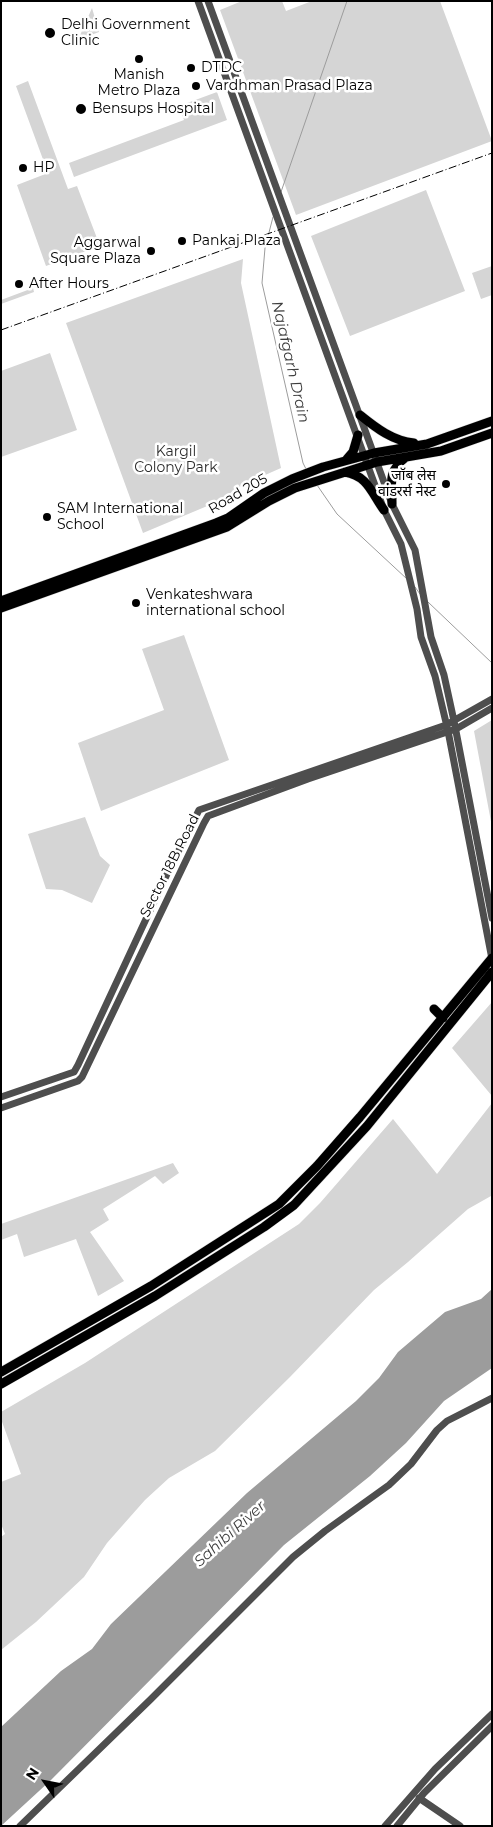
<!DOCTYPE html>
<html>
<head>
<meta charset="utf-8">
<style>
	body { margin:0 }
	#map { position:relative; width:493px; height:1827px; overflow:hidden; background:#fff; font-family:Montserrat,sans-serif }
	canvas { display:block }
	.frame { position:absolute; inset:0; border:2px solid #000; pointer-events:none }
	.north { position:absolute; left:20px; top:1757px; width:50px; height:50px; -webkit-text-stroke:4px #fff; paint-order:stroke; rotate:303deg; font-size:14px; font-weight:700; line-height:20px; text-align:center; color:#000 }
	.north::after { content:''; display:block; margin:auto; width:18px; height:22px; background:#000; clip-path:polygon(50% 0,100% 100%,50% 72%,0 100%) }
</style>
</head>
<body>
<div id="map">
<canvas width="493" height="1827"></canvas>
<div class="frame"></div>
<div class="north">N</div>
</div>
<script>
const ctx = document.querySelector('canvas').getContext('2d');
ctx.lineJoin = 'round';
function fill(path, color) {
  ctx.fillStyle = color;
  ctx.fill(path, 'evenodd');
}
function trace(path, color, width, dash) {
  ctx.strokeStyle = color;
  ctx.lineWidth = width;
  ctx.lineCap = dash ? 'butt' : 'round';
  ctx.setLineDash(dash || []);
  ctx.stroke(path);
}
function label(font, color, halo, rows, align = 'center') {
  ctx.font = font + ' Montserrat,"Noto Sans Devanagari",sans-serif';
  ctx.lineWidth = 5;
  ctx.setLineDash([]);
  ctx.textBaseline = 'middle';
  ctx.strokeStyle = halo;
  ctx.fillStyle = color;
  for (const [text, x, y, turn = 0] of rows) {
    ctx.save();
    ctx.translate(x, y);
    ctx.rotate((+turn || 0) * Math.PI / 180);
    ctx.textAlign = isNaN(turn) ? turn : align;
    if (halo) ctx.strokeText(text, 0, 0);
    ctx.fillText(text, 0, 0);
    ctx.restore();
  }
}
const green = new Path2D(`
	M242,1H282L286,11L312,1H440L492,141L296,215L220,10Z
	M92,8L99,32L78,40Z
	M28,81L68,189L77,186L100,246L46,266L17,185L48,173L16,86Z
	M217,92L227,120L74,177L69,163L184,120L179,106Z
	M426,190L465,291L350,336L311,236Z
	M243,259L241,283L281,468L247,483L212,504L143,533L66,323Z
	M492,266V295L481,299L472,273Z
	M33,288L34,292L1,304V300Z
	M50,353L77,430L1,457V371Z
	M184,635L229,760L101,811L78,743L164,710L142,649Z
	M492,720V827L474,731Z
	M85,817L100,856L110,865L92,903L62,890L46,889L28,834Z
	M492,1002V1096L452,1048Z
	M492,1103L491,1196L468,1209L408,1262L374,1290L290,1377L215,1451L169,1478L145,1500L107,1543L84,1577L36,1622L1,1650V1537L5,1534L1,1524V1482L21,1474L1,1419V1412L85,1363L299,1224L320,1203L393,1119L437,1174Z
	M173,1163L179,1173L163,1184L155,1176L103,1209L109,1220L90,1232L124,1281L98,1296L76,1239L24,1257L17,1234L1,1240V1224Z`);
const water = new Path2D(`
	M492,1289V1368L444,1401L406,1443L370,1476L284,1545L51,1780L1,1826V1727L61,1671L92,1649L111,1624L247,1493L356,1401L379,1378L398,1352L445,1312L481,1299Z`);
const stream = new Path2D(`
	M281,192L347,1
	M273,217L265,248L262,283L303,463L306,469
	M317,485L337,514L407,579
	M415,587L420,594
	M428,602L492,663`);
const minor = new Path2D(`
	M198,1L384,510L401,544L417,609L421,637L435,676L448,731L492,959
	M208,1L392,504L415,550L431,637L444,675L454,721L492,918
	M1,1097L74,1072L78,1065L167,874L199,810L446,725L492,699
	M1,1108L78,1081L82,1077L204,823L208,816L308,779L456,729L492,708
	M419,1798L460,1826
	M20,1826L151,1699L293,1557L325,1531L389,1485L411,1464L437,1430L447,1421L492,1398
	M385,1826L435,1769L492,1714
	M397,1826L424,1793L492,1726`);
const major = new Path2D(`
	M360,415C376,428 393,441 414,443
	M347,459L353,452L358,435
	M345,472C368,476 371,492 384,510
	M392,504C392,482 387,472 406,457
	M1,601L216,523L228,518L264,493L292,479L323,467L374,453L427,444L492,421
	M1,608L227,527L269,501L295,488L377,462L441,451L492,433
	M434,1009L443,1018
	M1,1372L151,1286L279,1204L317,1166L360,1117L492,958
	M1,1384L155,1296L264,1227L294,1205L367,1126L492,972`);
const rail = new Path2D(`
	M1,330L492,153`);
const markers = [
	[50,33,6,"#000"],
	[139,59,5,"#000"],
	[191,68,5,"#000"],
	[196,86,5,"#000"],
	[81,109,6,"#000"],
	[23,168,5,"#000"],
	[182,241,5,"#000"],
	[151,251,5,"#000"],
	[19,284,5,"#000"],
	[446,484,5,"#000"],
	[47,517,5,"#000"],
	[136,603,5,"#000"]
];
const poiNames = [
	["Delhi Government",61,25],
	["Clinic",61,41],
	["DTDC",201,68],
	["Manish",139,75,"center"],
	["Metro Plaza",139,91,"center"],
	["Vardhman Prasad Plaza",206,86],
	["Bensups Hospital",92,109],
	["HP",33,168],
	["Pankaj Plaza",192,241],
	["Aggarwal",141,243,"right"],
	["Square Plaza",141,259,"right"],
	["After Hours",29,284],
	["जॉब लेस",436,476,"right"],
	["वांडरर्स नेस्ट",436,492,"right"],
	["SAM International",57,509],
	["School",57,525],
	["Venkateshwara",146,595],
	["international school",146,611]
];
const parkNames = [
	["Kargil",176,452],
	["Colony Park",176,468]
];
const streetNames = [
	["Road 205",238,494,-30],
	["Sector 18B Road",170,866,-63]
];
const waterNames = [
	["Najafgarh Drain",290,362,77],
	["Sahibi River",230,1534,-42]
];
fill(green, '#d5d5d5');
fill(water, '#9c9c9c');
trace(stream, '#9c9c9c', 1);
trace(major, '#dbdbdb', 10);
trace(minor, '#4e4e4e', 7);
trace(major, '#000', 9);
trace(rail, '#000', 1, [8, 2.5, 1, 2.5]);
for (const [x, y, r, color] of markers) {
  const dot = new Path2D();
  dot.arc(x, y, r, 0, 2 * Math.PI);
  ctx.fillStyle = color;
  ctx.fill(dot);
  trace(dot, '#fff', 2);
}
label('14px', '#000', '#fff', poiNames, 'left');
label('14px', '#2c2c2c', '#fff', parkNames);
label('14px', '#000', '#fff', streetNames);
label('italic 15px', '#3d3d3d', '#fff', waterNames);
</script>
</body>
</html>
